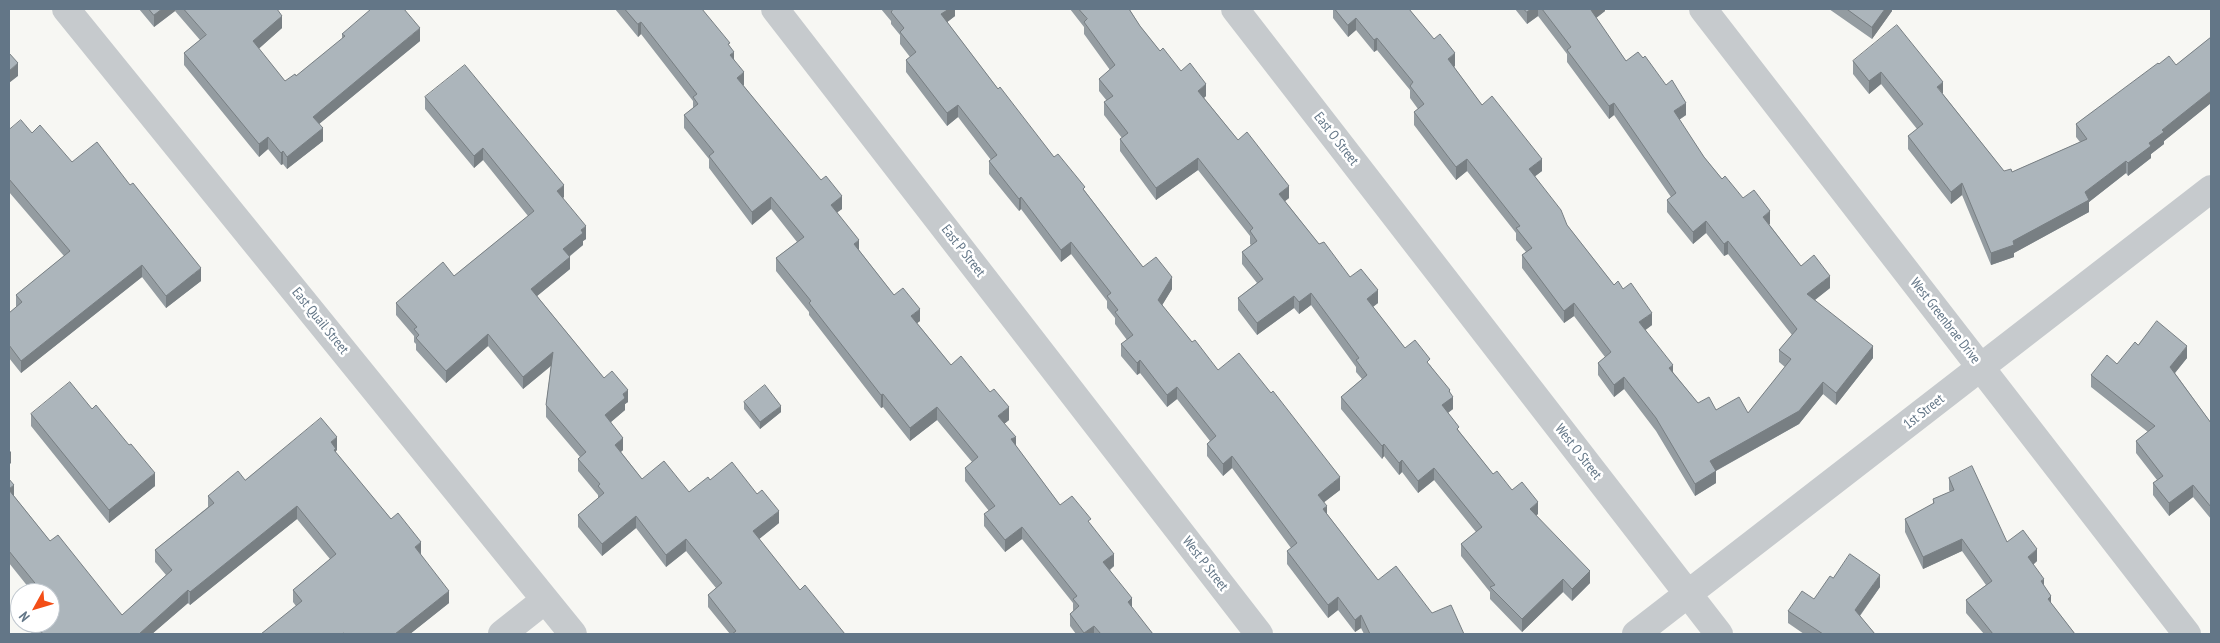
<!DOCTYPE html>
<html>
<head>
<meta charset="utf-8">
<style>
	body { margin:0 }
	#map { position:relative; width:2220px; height:643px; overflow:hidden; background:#f7f7f3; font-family:"PT Sans Narrow",sans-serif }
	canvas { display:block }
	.frame { position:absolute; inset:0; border:10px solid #637687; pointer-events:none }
	.north { position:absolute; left:10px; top:583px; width:50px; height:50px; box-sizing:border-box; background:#fff; border:1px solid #c1c8cf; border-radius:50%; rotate:231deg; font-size:14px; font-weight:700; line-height:20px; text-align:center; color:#637687 }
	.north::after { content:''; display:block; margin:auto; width:18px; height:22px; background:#f34e17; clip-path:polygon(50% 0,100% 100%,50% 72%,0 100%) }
</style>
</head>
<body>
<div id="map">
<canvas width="2220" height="643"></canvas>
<div class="frame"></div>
<div class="north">N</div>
</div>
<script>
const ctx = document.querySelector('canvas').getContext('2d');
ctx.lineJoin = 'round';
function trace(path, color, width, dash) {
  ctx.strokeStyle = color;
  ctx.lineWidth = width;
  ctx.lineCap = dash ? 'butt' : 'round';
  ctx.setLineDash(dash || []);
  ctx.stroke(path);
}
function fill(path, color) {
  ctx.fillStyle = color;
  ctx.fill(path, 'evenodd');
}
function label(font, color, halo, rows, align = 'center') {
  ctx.font = font + ' "PT Sans Narrow",sans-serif';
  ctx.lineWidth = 5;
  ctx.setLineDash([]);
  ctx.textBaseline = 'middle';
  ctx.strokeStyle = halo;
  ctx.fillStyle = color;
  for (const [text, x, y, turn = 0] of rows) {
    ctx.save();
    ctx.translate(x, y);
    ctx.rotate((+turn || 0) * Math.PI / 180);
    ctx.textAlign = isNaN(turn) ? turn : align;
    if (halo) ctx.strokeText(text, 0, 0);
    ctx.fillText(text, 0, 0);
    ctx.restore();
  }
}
const minor = new Path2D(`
	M66,9L573,634
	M775,9L1259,634
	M1235,9L1719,634
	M1703,9L2187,634
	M502,634L545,600
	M1636,634L2211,189`);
const wall = new Path2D(`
	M139,9H277L282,28L258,49L285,81L296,76L342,39V34L420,41L319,124L323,141L287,169L283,164L281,165L268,149L259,157L184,65V53L200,40L175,11L154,27Z
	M615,9H702L730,47L734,59L744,85H743L842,209L837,212L859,250L894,295L920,321L917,323L951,365L1009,420L1004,424L1016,446L1060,505L1091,525L1114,566L1110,570L1132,608L1153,634H1076L1070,626V614L1073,611V603L1022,539L1005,552L984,526V514L989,511L965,481V468L972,462L937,420L910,441L883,407L881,408L809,315V312L776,271V258L797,242L771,209L752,225L709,168V159L684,128V115L693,108V101L641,34L638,37Z
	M881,9H955V16L947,22L998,89L1054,157L1085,191L1143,267L1172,289L1162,305L1192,342L1218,370L1340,490L1324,502L1327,514L1378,580L1464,634H1364L1361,628L1355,632L1338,610L1328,618L1287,564V551L1291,548L1232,468L1223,476L1207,456V444L1210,441L1177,399L1167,407L1140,373L1137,375L1121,356V344L1127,340L1115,324V318L1107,308V301L1071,254L1061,262L1021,209L1019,211L989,174V161L991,160L958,117L947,126L906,72V60L910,57L900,44V35L891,24V21Z
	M1070,9H1130V10L1140,26L1160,51L1181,71L1206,96L1204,98L1238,140L1289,198L1285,201L1319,244L1350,277L1378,303L1373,307L1405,348L1430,365L1450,393L1453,409L1448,413L1459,431L1493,474L1512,490L1538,514L1536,515L1590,583L1572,601L1563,592L1522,632L1490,599V592L1461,556V544L1476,532L1434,480L1418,493L1402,472L1399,475L1384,456L1382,459L1341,409V397L1362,379L1356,372V367L1311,305L1299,314L1294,308L1257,335L1238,310V298L1257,283L1242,264V252L1251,245L1250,244V236L1198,170L1156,200L1120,151V139L1122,138L1104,115V102L1107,101L1099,91V79L1110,70L1084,34V27Z
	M1333,9H1409L1455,66L1454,67L1482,105L1542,171L1535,176L1567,225L1614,285L1623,289L1652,325L1645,330L1673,372L1698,403L1716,410L1748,413L1785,367L1779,362V350L1792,335L1728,254L1724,256L1706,233L1693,244L1667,212V200L1671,197L1614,115L1609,119L1567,62V54L1538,16L1527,24L1515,9H1605V11L1596,18L1626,61L1686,115L1679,120L1704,157L1722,179L1770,224H1769L1801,266L1830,288L1815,300L1873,358L1836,405L1823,394L1799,424L1716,471V483L1695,496L1656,431L1624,389L1614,397L1598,375V363L1605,357L1574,316L1564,323L1522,268V255L1526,252L1516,240V233L1467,171L1456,180L1414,125V112L1418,109L1410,98V90L1377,50L1374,52L1356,30L1348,37L1333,18Z
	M1829,9H1892V11L1872,39Z
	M2211,26V103L2164,141V144L2151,154V158L2128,176L2126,173L2089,202V212L2014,253V257L1991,265L1962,195L1951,204L1908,149V136L1917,129L1881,84L1869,94L1853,74V61L1943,94L2004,171L2012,172L2080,142L2076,137V124L2159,64L2176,65L2210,38V27Z
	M425,97L564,197L563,198L586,239L583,241V245L569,257L570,269L537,296L604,378L628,402L625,404V410L611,422L623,450L621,452L642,479L689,492L710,480L779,523L759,539L800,590L845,634H730L708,607V595L716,588L686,551L666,567L636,528L602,556L578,527V515L598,498V495L578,471V459L580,457L546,417V405L551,366L523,389L488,346L446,383L416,350V344L414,342V336L396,315V303L454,276L528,216L483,160L474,168L425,109Z
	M9,130L32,133L72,162L201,281L166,308L142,277L21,373L9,358V313L16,307V295L64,256L9,192Z
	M2138,345L2187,358L2175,373L2211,423V519L2193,497L2169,516L2153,495V483L2157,480L2136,453V441L2148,432L2091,387V375L2117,364Z
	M744,402L781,412L760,429L744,409Z
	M92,409L155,486L109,523L31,426V414Z
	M337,450L336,451V453L391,519L421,554V555L449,603L410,634H261L296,606L293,602V590L330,559L297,519L190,605L188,603L152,634H33L30,631V623H50V593H33L9,563V479L14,496L50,541L122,615L166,575L155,562V550L208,507V496L245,480Z
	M1949,478L2007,542L2037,561L2033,565L2051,603L2075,634H1984L1966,613V600L1986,585L1962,551L1923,569L1905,532V519L1933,504V499L1950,492L1949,490Z
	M1833,578L1880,587L1860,616L1875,634H1804L1788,623V611L1814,599Z`);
const shadedWall = new Path2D(`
	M162,9H175V11L154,27V15Z
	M949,9H955V16L941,27V14Z
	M1531,9H1538V16L1527,24V12Z
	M1592,9H1605V11L1591,22V10Z
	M1885,9H1892V11L1872,39V27Z
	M282,16V28L253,54V41Z
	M1356,18V30L1348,37V25Z
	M641,22V34L638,37V24Z
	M420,28V41L313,129V117Z
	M1377,38V50L1374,52V40Z
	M734,52V64L730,55Z
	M1455,53V66L1448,71V59Z
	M18,63V76L9,83V71Z
	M744,72V85L737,90V78Z
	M1881,72V84L1869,94V81Z
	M1943,82V94L1937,87Z
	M1206,84V96L1198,103V91Z
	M2211,91V103L2164,141V144L2151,154V158L2128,176V163L2149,143L2162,130Z
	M1614,103V115L1609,119V106Z
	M1686,103V115L1674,123V111Z
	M958,105V117L947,126V113Z
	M323,128V141L287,169V157Z
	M268,137V149L259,157V144Z
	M483,148V160L474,168V156Z
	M283,151V164L281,165V153Z
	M1198,158V170L1156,200V188Z
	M1467,159V171L1456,180V167Z
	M1542,159V171L1529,181V169Z
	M2126,161V173L2089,202V212L2014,253V257L1991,265V253L2013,241L2085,192Z
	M1962,183V195L1951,204V192Z
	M564,185V197L557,203V191Z
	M1289,186V198L1279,206V194Z
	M842,196V209L831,217V205Z
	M771,197V209L752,225V212Z
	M1021,197V209L1019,211V199Z
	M1770,211V224L1763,229V217Z
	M1706,221V233L1693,244V232Z
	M586,226V239L583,241V245L563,261V249L581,230Z
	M859,240V252L854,244Z
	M1728,241V254L1724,256V244Z
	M1071,242V254L1061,262V250Z
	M570,257V269L531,301V289Z
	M142,265V277L21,373V361Z
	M201,268V281L166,308V296Z
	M1830,276V288L1807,306V294Z
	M1172,277V289L1158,312V300Z
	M1378,290V303L1367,311V299Z
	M1311,293V305L1299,314V302Z
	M1294,296V308L1257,335V323Z
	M1574,303V316L1564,323V311Z
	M920,309V321L911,328V316Z
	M1652,313V325L1639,335V322Z
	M488,334V346L446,383V371Z
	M1873,346V358L1836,405V393Z
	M2187,346V358L2170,379V367Z
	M553,352V364L523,389V377Z
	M1140,360V373L1137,375V363Z
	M1673,365V377L1669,368Z
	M1624,377V389L1614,397V385Z
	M1823,382V394L1799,424L1710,474V461Z
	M1177,387V399L1167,407V395Z
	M628,390V402L625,404V410L605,427V415L623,394Z
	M1450,390V399L1453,397V409L1442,417V405L1449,391Z
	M883,394V407L881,408V395Z
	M781,406V412L760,429V422Z
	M937,407V420L910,441V428Z
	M1009,407V420L998,429V416Z
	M337,437V450L336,451V461L331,442Z
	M1016,437V449L1011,439Z
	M623,438V450L615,457V445Z
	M1384,444V456L1382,459V446Z
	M11,451V463L9,465V453Z
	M1232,456V468L1223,476V464Z
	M1402,460V472L1399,475V463Z
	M1434,468V480L1418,493V481Z
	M1716,471V483L1695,496V484Z
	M155,473V486L109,523V510Z
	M1340,477V490L1318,507V495Z
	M14,485V498L9,502V489Z
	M2193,485V497L2169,516V503Z
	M1538,502V514L1530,521V509Z
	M297,506V519L190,605V592Z
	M1327,506V518L1323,509Z
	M779,511V523L753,544V531Z
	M636,516V528L602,556V544Z
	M1022,527V539L1005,552V540Z
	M686,539V551L666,567V555Z
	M1962,539V551L1923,569V557Z
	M421,542V554L415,560V547Z
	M2037,549V561L2028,569V557Z
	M1114,554V566L1103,575V562Z
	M1590,571V583L1572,601V589Z
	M1880,575V587L1855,622V610Z
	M1563,579V592L1522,632V619Z
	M2044,579V591L2041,581Z
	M188,590V603L152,634H139Z
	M449,591V603L410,634H395Z
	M2051,596V608L2048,599Z
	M1338,597V610L1328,618V605Z
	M1132,598V610L1128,602Z
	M1361,615V628L1355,632V620Z
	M1094,626V634H1084V633Z`);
const building = new Path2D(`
	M149,9H162L154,15Z
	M184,9H277L282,16L253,41L285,81L295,74L296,76L345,36L342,34L371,9H404L420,28L313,117L323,128L287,157L283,151L281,153L268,137L259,144L184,53L206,35Z
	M625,9H702L730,43L728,44L734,52L730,55L744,72L737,78L821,180L826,176L842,196L831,205L859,240L854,244L894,295L903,288L920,309L911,316L951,365L961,356L990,392L994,389L1009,407L998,416L1016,437L1011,439L1060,505L1072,496L1091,519L1088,521L1114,554L1103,562L1132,598L1128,602L1153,634H1101L1094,626L1084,633L1070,614L1079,606L1073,599L1077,596L1022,527L1005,540L984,514L995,506L965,468L978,457L937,407L910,428L883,394L881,395L809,303L811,301L776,258L804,237L771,197L752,212L709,156L714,152L684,115L698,104L693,97L697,94L641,22L638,24Z
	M891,9H949L941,14L998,89L1000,87L1054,157L1058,154L1085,187L1083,189L1143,267L1156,257L1172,277L1158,300L1192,342L1195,340L1218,370L1239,353L1271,393L1273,391L1340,477L1318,495L1327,506L1323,509L1378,580L1396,566L1432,613L1451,605L1464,634H1370L1361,615L1355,620L1338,597L1328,605L1287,551L1297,543L1232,456L1223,464L1207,444L1216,436L1177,387L1167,395L1140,360L1137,363L1121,344L1133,335L1115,312L1118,310L1107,296L1111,293L1071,242L1061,250L1021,197L1019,199L989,161L997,155L958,105L947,113L906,60L916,52L900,32L904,28L891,12L892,11Z
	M1079,9H1129L1140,26L1160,51L1163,48L1181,71L1190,63L1206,84L1198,91L1238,140L1247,132L1289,186L1279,194L1319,244L1324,242L1350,277L1361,269L1378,290L1367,299L1405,348L1415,340L1430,359L1427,362L1450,390L1449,391L1453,397L1442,405L1459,427L1457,429L1493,474L1497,471L1512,490L1522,482L1538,502L1530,509L1590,571L1572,589L1563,579L1522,619L1490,587L1495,585L1461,544L1482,527L1434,468L1418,481L1402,460L1399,463L1384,444L1382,446L1341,397L1367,375L1356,360L1359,358L1311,293L1299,302L1294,296L1257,323L1238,298L1263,279L1242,252L1257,241L1250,231L1253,228L1198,158L1156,188L1120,139L1128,133L1104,102L1113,96L1099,79L1115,65L1084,22L1087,19Z
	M1335,9H1409L1434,39L1440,34L1455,53L1448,59L1482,105L1492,96L1542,159L1529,169L1561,210L1567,225L1614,285L1618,281L1623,289L1631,283L1652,313L1639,322L1673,365L1669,368L1698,403L1709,397L1716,410L1739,397L1748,413L1791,359L1779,350L1797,329L1728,241L1724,244L1706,221L1693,232L1667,200L1676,193L1614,103L1609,106L1567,50L1571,47L1542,9H1592L1591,10L1626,61L1638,52L1643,58L1645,56L1666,85L1672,80L1686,103L1674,111L1704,157L1722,179L1725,176L1743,198L1754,190L1770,211L1763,217L1801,266L1814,255L1830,276L1807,294L1873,346L1836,393L1823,382L1799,411L1710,461L1716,471L1695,484L1656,418L1624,377L1614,385L1598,363L1611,352L1574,303L1564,311L1522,255L1532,248L1516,228L1520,226L1467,159L1456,167L1414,112L1424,104L1410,86L1413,82L1377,38L1374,40L1356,18L1348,25Z
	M1524,9H1531L1527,12Z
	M1847,9H1885L1872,27Z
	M1897,25L1943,82L1937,87L2004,171L2011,169L2012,172L2087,139L2076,124L2158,63L2159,64L2169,56L2176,65L2211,37V91L2162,130L2164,132L2149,143L2151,146L2128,163L2126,161L2085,192L2089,200L2013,241L2014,245L1991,253L1962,183L1951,192L1908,136L1923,124L1881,72L1869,81L1853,61Z
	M9,53L18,63L9,71Z
	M465,65L564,185L557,191L586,226L581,230L583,233L563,249L570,257L531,289L604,378L612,371L628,390L623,394L625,398L605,415L623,438L615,445L642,479L664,461L689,492L708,477L710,480L732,462L757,494L762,490L779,511L753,531L800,590L805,585L845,634H732L736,631L708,595L722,583L686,539L666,555L636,516L602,544L578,515L604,493L598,486L600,484L578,459L586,452L546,405L553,352L523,377L488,334L446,371L416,338L419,335L414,329L417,327L396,303L443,262L454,276L534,211L483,148L474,156L425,97Z
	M21,120L32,133L40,125L72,162L97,142L130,185L133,183L201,268L166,296L142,265L21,361L9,345V313L22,302L16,295L70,251L9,179V130Z
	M2157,321L2187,346L2170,367L2211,423V507L2193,485L2169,503L2153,483L2163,476L2136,441L2155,426L2091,375L2107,355L2117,364L2135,342L2138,345Z
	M70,382L92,409L96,405L129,445L131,444L155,473L109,510L31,414Z
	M765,385L781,406L760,422L744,402Z
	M321,418L337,437L331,442L336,449L334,450L391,519L398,513L421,542L415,547L449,591L395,634H345L344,633L342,634H261L302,601L293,590L336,554L297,506L190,592L188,590L139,634H43L34,623H50V593H43L9,551V490L50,541L58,535L122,615L172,570L155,550L214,503L208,496L238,471L245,480Z
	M1972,466L2007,542L2023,530L2037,549L2028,557L2044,579L2041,581L2051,596L2048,599L2075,634H1993L1966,600L1992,581L1962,539L1923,557L1905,519L1934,503L1933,499L1954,490L1949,478Z
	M9,479L14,485L9,489Z
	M1850,554L1880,575L1855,610L1875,634H1823L1788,611L1802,591L1814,599L1830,576L1833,578Z`);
const streetNames = [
	["East O Street",1336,139,52],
	["East P Street",963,251,52],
	["East Quail Street",320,321,51],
	["West Greenbrae Drive",1945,321,52],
	["1st Street",1924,412,-38],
	["West O Street",1578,452,52],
	["West P Street",1205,564,52]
];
trace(minor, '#c6cacd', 28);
fill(wall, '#949ca1');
fill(shadedWall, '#787f83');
fill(building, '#acb5bb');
trace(building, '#787f83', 1);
label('14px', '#637687', '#fff', streetNames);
</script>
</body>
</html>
